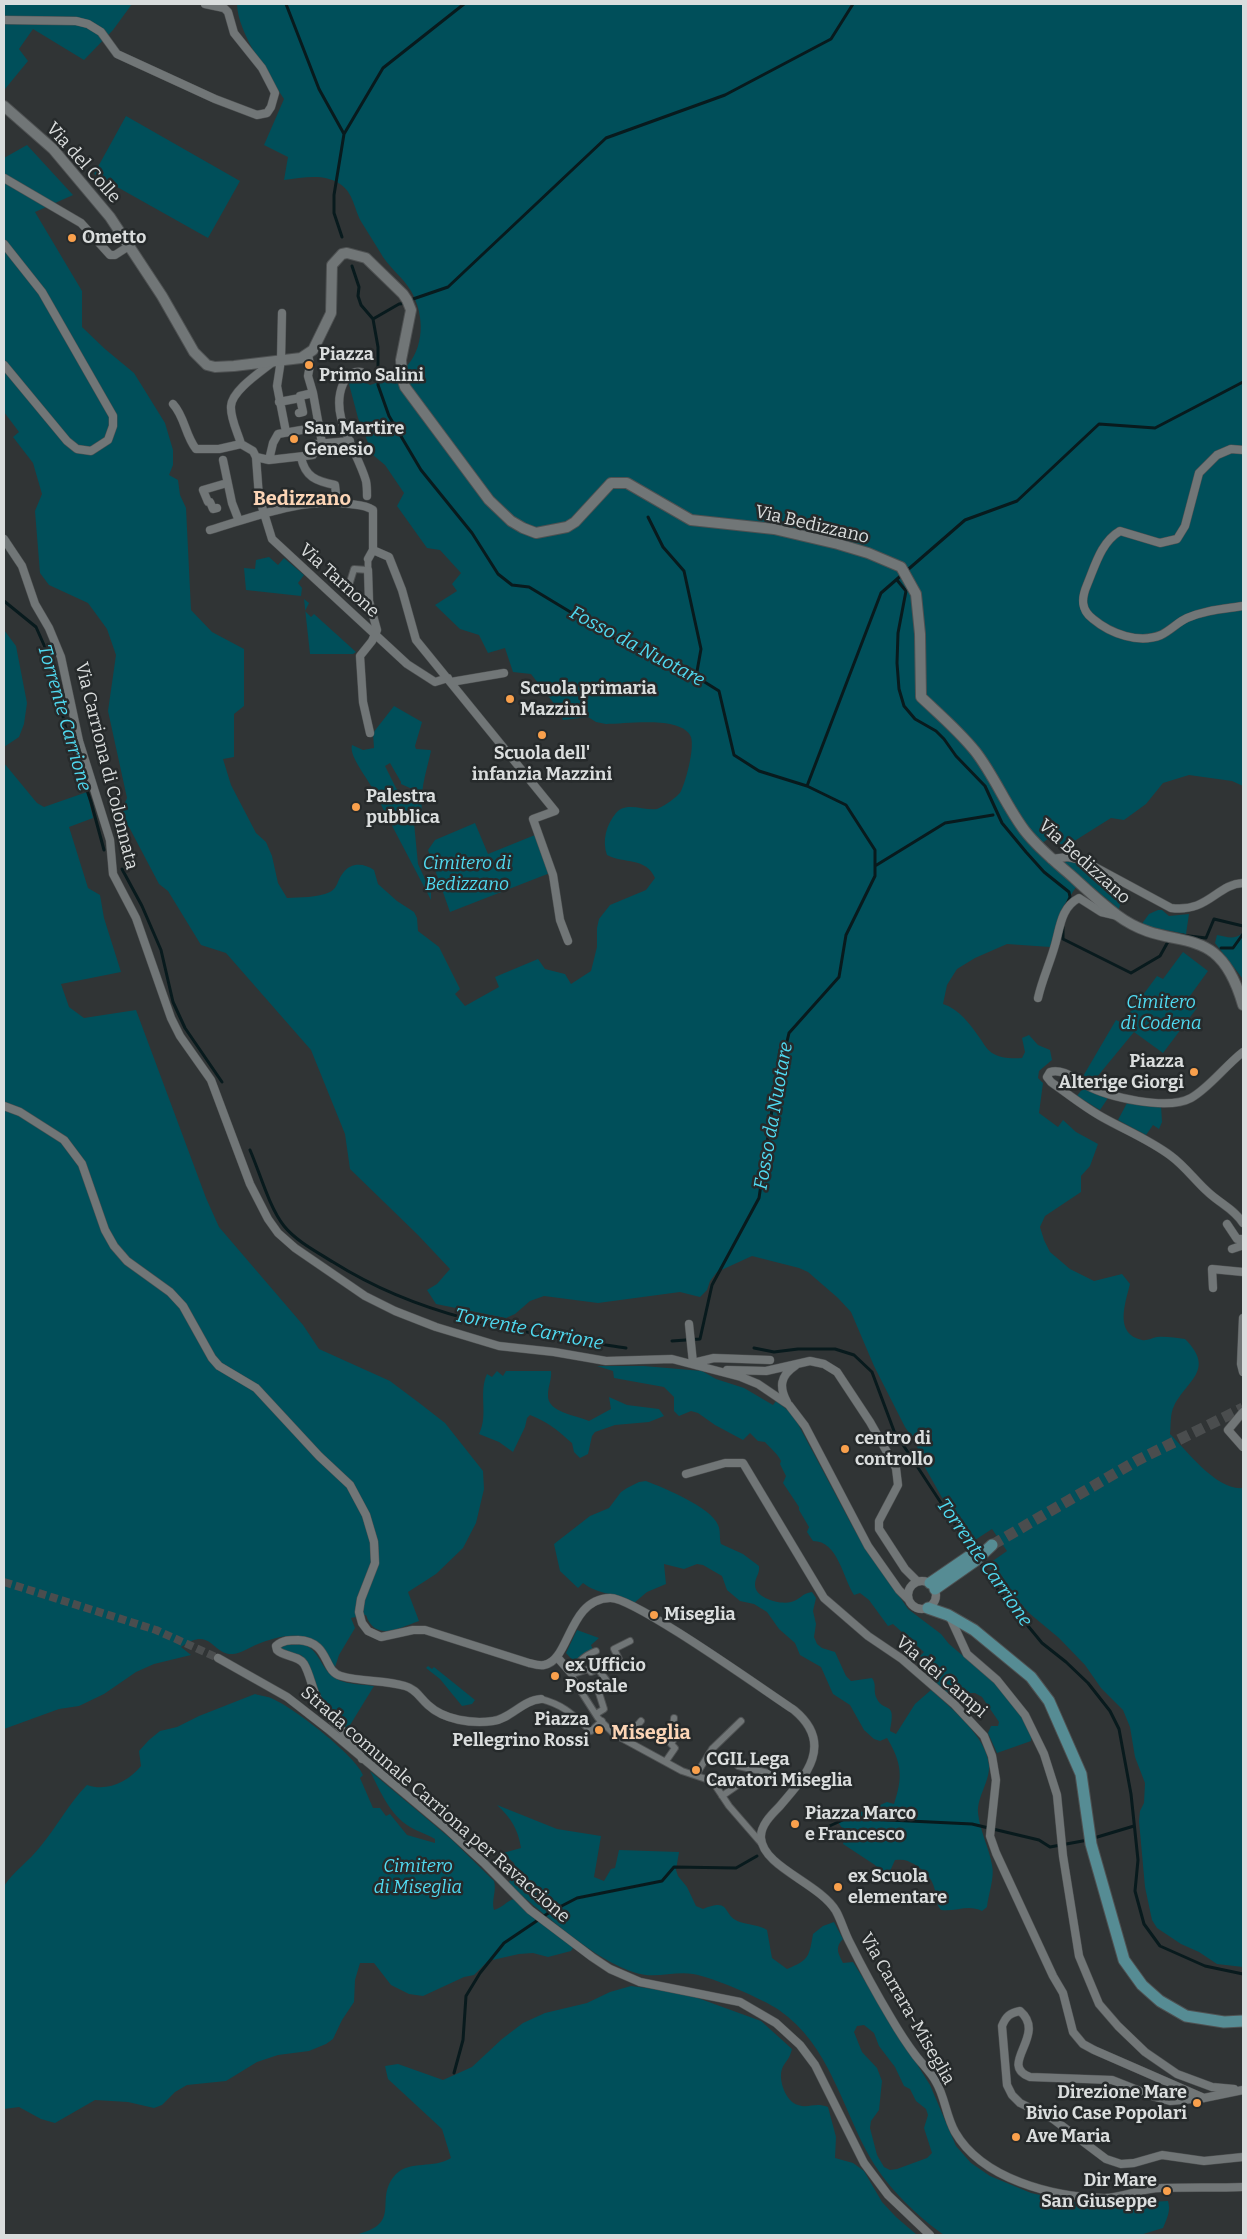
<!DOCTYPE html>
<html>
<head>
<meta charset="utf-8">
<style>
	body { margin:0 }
	#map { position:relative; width:1247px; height:2239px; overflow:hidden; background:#303435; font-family:Bitter,serif }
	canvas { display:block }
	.frame { position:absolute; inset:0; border:5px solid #dadddd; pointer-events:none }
</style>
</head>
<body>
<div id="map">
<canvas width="1247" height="2239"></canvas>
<div class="frame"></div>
</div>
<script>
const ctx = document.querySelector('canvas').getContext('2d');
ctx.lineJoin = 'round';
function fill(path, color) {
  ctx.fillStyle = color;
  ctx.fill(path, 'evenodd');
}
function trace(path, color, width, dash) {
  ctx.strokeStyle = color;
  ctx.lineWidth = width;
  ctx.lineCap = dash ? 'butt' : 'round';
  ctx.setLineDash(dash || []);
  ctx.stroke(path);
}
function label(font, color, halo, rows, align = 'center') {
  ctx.font = font + ' Bitter,serif';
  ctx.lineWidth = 5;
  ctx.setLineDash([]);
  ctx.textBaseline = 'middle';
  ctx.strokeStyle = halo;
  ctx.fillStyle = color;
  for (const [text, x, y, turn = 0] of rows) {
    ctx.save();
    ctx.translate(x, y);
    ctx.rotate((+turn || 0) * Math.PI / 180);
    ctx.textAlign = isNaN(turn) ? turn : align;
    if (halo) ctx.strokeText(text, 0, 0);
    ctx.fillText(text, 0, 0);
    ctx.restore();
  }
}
const green = new Path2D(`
	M4,4H132L113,30L84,60L33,29L19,49L28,61L5,89L4,88Z
	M237,4H1243V786L1232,781L1189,775L1163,783L1146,804L1124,820L1111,818L1068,845L1053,843L1048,839L1033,849L1076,887L1063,907L1050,947L1007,944L975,958L957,969L947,985L943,1004C959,1009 970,1024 979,1037C983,1042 986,1049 992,1053C1000,1058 1012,1059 1022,1058L1025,1052L1022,1038L1029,1035L1038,1045L1050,1050L1052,1060L1039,1071L1038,1078L1043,1083L1039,1113L1058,1127L1063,1120L1076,1132L1098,1144L1090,1166L1081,1176V1192L1045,1216L1040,1227L1044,1240L1050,1252L1070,1269L1094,1281L1122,1274L1130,1284C1125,1304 1114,1334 1142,1340C1147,1341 1152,1338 1157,1337C1166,1336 1176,1338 1185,1339C1216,1370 1187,1380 1174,1406C1170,1413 1171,1426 1170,1434C1187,1451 1217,1491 1243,1488V1967L1217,1964L1199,1952L1181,1944L1157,1928L1152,1920L1145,1887L1139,1821L1140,1811L1144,1803L1145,1783L1135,1757L1130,1727L1123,1710L1101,1688L1085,1665L1059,1638L1029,1613L987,1565L1007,1551L992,1529L972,1542L945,1503L922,1462L916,1443L905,1427L874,1366L851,1312L838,1298L808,1272L799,1268L752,1256L717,1272L710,1281L707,1290L700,1297L680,1292L598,1303L544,1296L530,1301L515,1314L506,1318L436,1304L427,1290L437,1284L450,1269L418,1235L350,1169L345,1134L311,1050L226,953L201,945L168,891L159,884L129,827H114L127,798L108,711L116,655L107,629L88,603L49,585L40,573L35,511L42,494L33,463L13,437L19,432L4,412V158L27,145L73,195L35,212L82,291V327L105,349L134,373L165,423L173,450V465L169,475L178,480L180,495L186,508L191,610L212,632L244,649V706L234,714V757L223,759L231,785L256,833L266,842L272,856L278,883L287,898C300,897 317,898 330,892C338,888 337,880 343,873C351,862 364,863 374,870L378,884L397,901L414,912L417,918L418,931L439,947L460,989L455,994L465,1006L499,987L495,977L538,959L545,969L565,974L571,984L591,971L597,947V928L599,919L610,905L646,890L655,878C646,857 624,864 607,855C602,841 606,825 616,813C626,801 644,811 657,809C663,807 679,796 681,791C686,781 696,744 690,735C678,716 627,724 606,724L596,722L588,717L563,720L559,710L531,674L513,672L505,648L488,653L479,635L460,629L435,605L457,591L452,584L461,573L440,550L427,548L397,506L404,493L385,465L373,455L358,418L349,384L353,378H358L370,385C382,381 395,378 404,369C425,349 425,315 411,291C403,277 388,267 380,252C374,242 368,233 362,223C354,210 354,193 340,184C323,173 303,178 284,180L288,157L264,145L284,99C268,73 238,34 237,4Z
	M126,116L240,181L208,238L94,174Z
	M269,557L278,565L284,558L304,575L298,583L302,588L301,596L246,590L244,568L255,569L256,560Z
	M304,599L309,603L305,611L311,617L314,614L356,652L353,654H310Z
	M4,630L16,646L27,703L24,724L19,737L4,747Z
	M394,706L422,722L415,746L416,749L430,750L431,751C426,773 418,796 423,818L414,823L418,864L431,892V900L377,797C372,783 348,757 352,745L363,750L374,748L373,733ZM390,763L401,782V784L421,793L417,794L412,799L407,800L396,788L385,766Z
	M4,763L37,803L44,807L87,792L93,818L69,827L88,888L100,895L104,918L121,972L61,984L69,1007L84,1018L136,1010L206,1198L219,1227L303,1325L319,1349L390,1381L418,1402L445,1423L483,1471L484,1489L476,1523L463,1548L436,1574L408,1592L419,1621C399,1628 375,1642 366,1615L351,1618L355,1628L339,1655L334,1670C327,1662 320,1645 311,1640C295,1631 273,1638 258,1644C250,1647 242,1653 233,1654C211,1655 212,1625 181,1647L191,1655L154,1664L136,1672L104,1694L79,1706L59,1709L4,1729Z
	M475,823L488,854L535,835L550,873L450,912L428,850L435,840Z
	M1068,860L1078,862L1119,885L1123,892L1119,909L1061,861Z
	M1158,910H1162L1169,916L1189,914L1186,934L1141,925L1149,914Z
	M1243,933V979L1215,943L1217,935C1227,937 1234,940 1243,933Z
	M1183,952L1208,971L1187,1000L1197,1008L1163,1053L1134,1032L1092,1083L1082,1078L1116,1020L1122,1023L1157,976L1163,979Z
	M1083,1088L1108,1098L1100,1110L1077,1096Z
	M1127,1103L1161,1106L1162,1122L1159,1129L1153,1125L1146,1135L1118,1120Z
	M597,1366H644L702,1371L716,1379L744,1388L773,1405L776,1401L790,1412L798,1424L855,1531L908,1609L941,1634L949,1644L995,1683L1018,1711L1031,1733V1741L997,1753L988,1733L991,1726H998L999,1722L982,1697L975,1693H960L952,1697L934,1681L940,1674L920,1656L924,1652L893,1624L888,1626L869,1600L860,1593L854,1595C843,1578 838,1541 813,1541L807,1532L809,1527L799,1510V1507L783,1483L786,1476L780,1464L781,1461C778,1454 770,1448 765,1442L758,1441L750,1433L743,1440L715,1425L698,1413L691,1411L679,1416L674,1411V1397L664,1387L614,1378L613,1371Z
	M497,1371L503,1376L506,1371H551C552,1379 548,1386 548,1395C547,1413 577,1415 589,1421L611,1409L609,1397L627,1405L659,1409L664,1416L649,1422L615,1425L595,1432L592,1436L588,1454L580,1458L574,1452L572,1443C557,1430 550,1423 530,1415L527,1418L525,1427L513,1452L499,1442L479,1434C489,1414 478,1394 487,1374L492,1377Z
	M646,1481C664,1488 711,1507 718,1525C721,1531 719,1538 721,1544L743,1554L759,1566C760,1574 755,1577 755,1585C755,1598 780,1605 791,1602C800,1600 802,1593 812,1592L816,1598L813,1611L816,1624L814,1637L817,1644L822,1648L835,1652L846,1676L851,1681L872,1678C877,1685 873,1690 876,1697C884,1715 897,1698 890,1731L896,1734L915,1704L931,1690C950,1707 987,1737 989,1765C990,1782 977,1796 978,1813C980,1832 989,1847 992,1865C995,1877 988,1895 987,1907L982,1911C968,1904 956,1912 941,1910C937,1905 937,1903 936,1896C934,1880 927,1872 914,1864C907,1860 904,1859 895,1860L887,1878L875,1865L843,1844L846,1834L838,1822L839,1815L866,1811L887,1802L894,1804C903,1777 902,1763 887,1738L880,1741L874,1739L864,1730L850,1705L833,1694L821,1667L800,1655L795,1643L779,1629L767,1612L754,1604L740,1601L727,1590L722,1576L703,1565L697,1564L684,1569L664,1564L666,1584L647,1592L634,1603C618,1593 598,1595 583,1583L578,1588L560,1571L554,1544L590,1516L609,1508L621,1492L627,1488L639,1482Z
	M577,1630L599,1638L591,1645L593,1650L577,1665L566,1653Z
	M303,1644C318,1650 319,1662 329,1673C339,1685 360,1684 374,1686L347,1730L320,1701L308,1663L301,1655L283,1651L280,1648L286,1645Z
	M428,1666L432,1669L434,1667L475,1700L472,1704L462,1706L440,1679L426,1668Z
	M255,1694C261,1696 268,1696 273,1699C294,1708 356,1756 363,1775L360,1778L373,1808H380L386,1816L390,1814L407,1835L435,1843V1839C427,1834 418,1832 410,1827C390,1815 380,1791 370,1771L451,1839L494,1881C497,1891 491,1900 494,1910C504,1907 506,1901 514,1899L536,1920L574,1946L571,1951L548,1957L533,1953L519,1954L488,1961L474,1975L464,1977L423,1996L409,1994L391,1985L374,1963H360L355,1980L354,2002L342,2020L333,2039L326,2044L309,2051L278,2055L257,2062L226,2081L187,2085L175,2092L162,2105L154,2108L128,2102L95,2100L55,2123L41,2119L19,2107L4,2109V1886C14,1871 29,1861 40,1847C57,1827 68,1804 87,1785C107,1792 128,1782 141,1766L139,1751L149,1740L160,1731L177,1727L199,1716Z
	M497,1805L557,1829L601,1836L594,1877L604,1881L611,1869L615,1868L619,1850L679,1852L676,1870L678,1876L687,1887L696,1906L703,1909C733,1897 721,1916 740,1922C749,1925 759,1925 767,1930L772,1958L787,1969C809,1960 809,1957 813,1934L823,1926L834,1922L843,1939C834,1948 839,1954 843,1963L853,1962L930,2085L956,2146L971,2163L990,2176L1031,2193L1063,2200L1094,2205L1168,2201C1171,2211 1167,2218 1163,2228L1140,2235H944C917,2216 888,2188 871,2159C842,2109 830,2045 779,2010C763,1999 712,1977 693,1974C674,1971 655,1979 636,1973C594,1960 547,1916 513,1888L509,1882L516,1869L514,1863L503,1853L521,1848C518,1829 511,1818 497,1805ZM864,2025L874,2033L879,2046L895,2067L904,2086L910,2089L916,2101L926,2109L928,2115L924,2128L932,2153L927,2158L897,2169L890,2170L884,2167L877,2155L870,2128L871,2121L879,2110L882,2081L877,2068L862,2052L854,2032L857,2026Z
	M631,1986L684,1993L761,2021L792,2049C789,2061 785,2061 782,2069C778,2080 786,2102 798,2105C809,2109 814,2102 828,2107L836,2137L835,2158L853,2163L864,2171L882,2202L896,2217L917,2235H355C405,2223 372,2200 396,2174C410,2160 434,2169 451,2158L442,2129L388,2079L385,2066L398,2064L443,2080L472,2067L502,2039L523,2023L545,2013L587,2003L610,1992Z`);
const stream = new Path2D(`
	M286,4L319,89L344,134
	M342,237L334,213V195L344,134L383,68L464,4
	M352,266L359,287L358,296L361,305L373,319L378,347V385L389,416L421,470L472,533L498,574L512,585L529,587L615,639L679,666L719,691L734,755L759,771L807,786L846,805L875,850V876L846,935L839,977L789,1033L774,1096L759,1198L712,1285L700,1339L672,1341
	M373,319L399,304L408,303L413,299L448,287L606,138L725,95L831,39L853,4
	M648,517L663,547L684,571L701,649L696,677
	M897,580L906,591L898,633L897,663L899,689L904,706L915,719L936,731L944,739L956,756L985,786L1002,823L1026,852L1044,872L1069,892L1070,897L1067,904
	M4,601L36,627L48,654L65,725L91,802L104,850
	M807,786L881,593L965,520L1017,501L1099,424L1155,428L1243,382
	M875,866L945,823L993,815
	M122,869L142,906L161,950L173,1002L185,1028L222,1082
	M1063,927V939L1131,973L1160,956L1170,938
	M1181,935L1206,938L1214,919L1243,926
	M1221,948H1233L1243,934
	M250,1150C260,1173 269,1207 284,1226C296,1241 317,1252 333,1262C425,1320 521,1332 626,1348
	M754,1348L774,1352L798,1349H835L854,1355L872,1372L894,1431L996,1587L1042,1643L1066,1662L1088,1683L1110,1711L1119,1729L1131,1794L1138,1860L1135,1891L1144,1924L1160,1946L1205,1966L1243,1974
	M823,1829L847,1818L972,1824L1039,1840L1050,1847L1088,1840
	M1094,1838L1134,1826
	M454,2073L463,2040L466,1996L480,1973L504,1943L550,1912L577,1898L662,1881L674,1867L736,1868L757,1856`);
const minorTunnel = new Path2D(`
	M4,1582L156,1630L218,1658`);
const secondaryTunnel = new Path2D(`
	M992,1545L1138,1460L1243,1408`);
const pedestrian = new Path2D(`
	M350,582L354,569L368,570V559
	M596,1651C585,1655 571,1666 573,1679L598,1718L614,1734L682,1771L706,1779L715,1785L729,1806L762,1844
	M573,1674L589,1669L591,1672L598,1669
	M541,1699C564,1705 573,1715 591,1731L602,1721
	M596,1714L604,1709L599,1693L610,1685L598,1669L619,1659L614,1649L630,1641
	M625,1740L641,1721
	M666,1761L675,1748L671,1744L675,1737L672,1736L674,1718
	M736,1763L738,1766L769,1773
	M696,1775L712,1749L741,1721
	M722,1796L745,1780`);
const minor = new Path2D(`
	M4,20L76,21L88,24L101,32L117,54L215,99L257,115L267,113L271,107L275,93L262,68L234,33L228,12L224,8L205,4
	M4,178L81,223L110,255H115L129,246
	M4,244L42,292L113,416V426L108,440L91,451L77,449L67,441L4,365
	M282,313L281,360L277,386L286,432
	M361,372C352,371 347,375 343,384C329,416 357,450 366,481C367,486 367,491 367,496
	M313,393L322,443
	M300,398V396L313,393L308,376L310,365L308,354
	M279,402L300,398L303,412L299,413
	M173,404C185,417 185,435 196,449H219L241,444
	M241,444L253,451L256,457L259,497L272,539L407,664L435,682L448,678
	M241,444C238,433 230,418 231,406C232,390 262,371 274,361
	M1243,450L1231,449L1217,455L1199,473L1185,526L1177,539L1160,543L1120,531C1101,542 1095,566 1087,585C1081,599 1081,610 1093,619C1111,634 1139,644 1161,635C1171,630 1178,622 1187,618C1205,610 1224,609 1243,606
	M256,457L269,460L313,455L316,444L350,441
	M301,457C305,477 316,481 335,485L337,503
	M223,460L232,503L239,521
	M269,460L273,443L278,434L319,427
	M217,508L213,509L210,502H208L203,490L227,483
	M210,530C257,516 300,498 350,504C358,505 366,505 373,510V550L389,557L402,590L416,640L555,811L533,819L553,875L560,920L568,941
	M4,539L22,566L35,604L49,628L61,657L79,741L110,840L113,874L136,918L171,1018L180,1036L211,1080L250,1184L268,1219L278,1233L295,1248L365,1296L395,1311L436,1327L499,1346L554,1352L606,1361L672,1359L741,1377L758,1384L789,1405L805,1426L868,1546L899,1590L908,1599
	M368,559L373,550
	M368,570L369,601L377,630L372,641L360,656L363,702L370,733
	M451,682L504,673
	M1051,859L1068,857L1082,860L1171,908C1208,913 1217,884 1243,883
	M1038,998C1042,980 1050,963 1055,945C1060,928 1061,907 1079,898L1101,912L1118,916
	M1243,1052C1226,1065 1209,1088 1191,1098C1167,1111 1108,1097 1086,1085C1075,1079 1062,1068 1050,1072L1047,1077L1051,1082C1068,1094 1084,1107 1102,1117C1125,1130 1150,1140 1171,1156C1186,1167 1196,1182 1209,1193C1221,1204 1234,1209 1243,1223
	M4,1106L20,1112L64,1140L82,1164L105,1230L114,1246L127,1261L170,1292L183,1306L212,1358L219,1366L256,1388L319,1456L350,1485L366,1515L374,1542L375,1563L361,1599L359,1612L362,1623L368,1631L381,1637L413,1630H425L529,1663C533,1664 539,1666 544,1665C570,1661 568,1599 610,1598C634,1597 765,1691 794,1710C835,1744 806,1776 779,1807C771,1815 760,1826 761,1838C763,1867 819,1883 836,1911C841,1920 844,1931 849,1941C862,1967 876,1993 891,2018C898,2030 907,2044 916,2056C922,2064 931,2072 936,2082C945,2097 946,2116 955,2132C982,2179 1052,2197 1104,2198C1123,2198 1141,2188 1161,2188C1188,2187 1216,2188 1243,2187
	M1227,1224L1237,1239H1240
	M1232,1249L1241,1246L1240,1239H1243
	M1213,1288L1212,1269L1243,1272
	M1243,1318L1241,1364L1243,1372
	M689,1324L693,1363L714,1358L770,1360
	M727,1370L766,1371L810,1361L824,1364L837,1372L870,1422L896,1468L898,1485L879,1521V1529L905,1569L917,1581
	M787,1402C779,1387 780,1376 795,1366
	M1243,1412L1228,1430L1243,1447
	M686,1474L725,1463H743L824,1598L868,1636L902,1659L954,1704L984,1736L992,1756L996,1780L990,1836L996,1853L1053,1976L1063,1993L1073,2032L1083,2044L1094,2050L1204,2098
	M908 1595a14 14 0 1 1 28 0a14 14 0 1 1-28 0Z
	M950,1617L967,1654L997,1680L1025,1715L1044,1754L1057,1795L1063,1856L1079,1956L1099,2004L1118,2026L1145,2052L1177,2074L1212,2087L1234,2089
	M557,1657L572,1674
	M218,1658L287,1697L328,1729L447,1829L484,1863L530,1910L592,1957L610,1969L640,1982L740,2002L776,2023L800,2045L815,2065L864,2163L888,2195L930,2235
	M362,1759C354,1735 329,1723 318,1700C312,1689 310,1674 304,1664C298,1655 284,1657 277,1650L276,1646C283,1640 289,1640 298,1640C331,1642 322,1671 341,1676C362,1682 385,1680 405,1686C416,1689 420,1698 428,1705C444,1720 472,1724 493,1721C510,1719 523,1700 541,1699
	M1243,2090L1204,2098L1170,2101L1155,2097L1112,2080L1030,2077C997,2065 1048,2035 1020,2011C1010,2013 1006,2016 1002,2026L1007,2085L1012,2095L1020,2103L1053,2119L1106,2159L1121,2164L1134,2163L1162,2155L1204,2161L1243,2157`);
const tertiary = new Path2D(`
	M4,106L53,149L110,217L162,296L194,352L207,365L215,367L234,366L301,358L313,350L331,313L332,265L342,254L347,253L366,258L403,294L407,300L411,310L401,360L402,377L405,387L489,500L511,521L523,528L536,533L567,527L575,522L611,483H627L691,520L774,529L838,544L868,553L901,567L916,594L920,634L921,697C939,714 959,731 975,751C994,775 1006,806 1025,831C1039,849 1057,863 1074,878C1088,891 1102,904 1117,915C1173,957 1217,915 1243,1005`);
const secondary = new Path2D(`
	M930,1583L968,1557
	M935,1589L975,1561L992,1545
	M928,1608L948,1615L974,1630L1031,1677L1049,1701L1081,1774L1091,1844L1124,1960L1142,1985L1160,2001L1186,2016L1224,2022L1243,2021`);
const markers = [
	[72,238,5,"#f9a04c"],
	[309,365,5,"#f9a04c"],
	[294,439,5,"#f9a04c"],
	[510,699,5,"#f9a04c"],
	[542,735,5,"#f9a04c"],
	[356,807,5,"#f9a04c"],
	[1194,1072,5,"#f9a04c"],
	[845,1449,5,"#f9a04c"],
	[654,1615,5,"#f9a04c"],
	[555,1676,5,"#f9a04c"],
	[599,1730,5,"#f9a04c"],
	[696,1770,5,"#f9a04c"],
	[795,1824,5,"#f9a04c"],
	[838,1887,5,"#f9a04c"],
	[1197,2103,5,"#f9a04c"],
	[1016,2137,5,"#f9a04c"],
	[1167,2191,5,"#f9a04c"]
];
const streetNames = [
	["Via del Colle",83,163,48],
	["Via Bedizzano",812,525,13],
	["Via Tarnone",339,581,42],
	["Via Carriona di Colonnata",106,766,76],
	["Via Bedizzano",1084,862,42],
	["Via dei Campi",941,1677,41],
	["Strada comunale Carriona per Ravaccione",435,1805,41],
	["Via Carrara-Miseglia",907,2009,60]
];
const poiNames = [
	["Ometto",82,238],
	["Piazza",319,355],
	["Primo Salini",319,376],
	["San Martire",304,429],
	["Genesio",304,450],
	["Scuola primaria",520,689],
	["Mazzini",520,710],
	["Scuola dell'",542,754,"center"],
	["infanzia Mazzini",542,775,"center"],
	["Palestra",366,797],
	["pubblica",366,818],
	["Piazza",1184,1062,"right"],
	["Alterige Giorgi",1184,1083,"right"],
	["centro di",855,1439],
	["controllo",855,1460],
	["Miseglia",664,1615],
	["ex Ufficio",565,1666],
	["Postale",565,1687],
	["Piazza",589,1720,"right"],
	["Pellegrino Rossi",589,1741,"right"],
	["CGIL Lega",706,1760],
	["Cavatori Miseglia",706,1781],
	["Piazza Marco",805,1814],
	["e Francesco",805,1835],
	["ex Scuola",848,1877],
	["elementare",848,1898],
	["Direzione Mare",1187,2093,"right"],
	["Bivio Case Popolari",1187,2114,"right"],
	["Ave Maria",1026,2137],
	["Dir Mare",1157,2181,"right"],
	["San Giuseppe",1157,2202,"right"]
];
const parkNames = [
	["Cimitero di",467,864],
	["Bedizzano",467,885],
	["Cimitero",1161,1003],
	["di Codena",1161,1024],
	["Cimitero",418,1867],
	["di Miseglia",418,1888]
];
const waterNames = [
	["Fosso da Nuotare",637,647,28],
	["Torrente Carrione",64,718,74],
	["Fosso da Nuotare",774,1116,-80],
	["Torrente Carrione",529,1330,11],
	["Torrente Carrione",984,1563,55]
];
const quarterNames = [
	["Bedizzano",302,499],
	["Miseglia",651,1733]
];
fill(green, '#004f5a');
trace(stream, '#081a1d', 3);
trace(minorTunnel, '#4a4d4e', 8, [8, 4]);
trace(secondaryTunnel, '#4a4d4e', 11, [11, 5.5]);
trace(pedestrian, '#4e5152', 8);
trace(minor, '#4e5152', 9);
trace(tertiary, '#4e5152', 12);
trace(secondary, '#4e5152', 13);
trace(pedestrian, '#717677', 6);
trace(minor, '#717677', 8);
trace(tertiary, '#717677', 10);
trace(secondary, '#568c94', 11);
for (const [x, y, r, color] of markers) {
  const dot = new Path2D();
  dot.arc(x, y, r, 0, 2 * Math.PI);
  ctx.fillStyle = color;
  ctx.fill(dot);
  trace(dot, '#262a2b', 2);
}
label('18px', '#dadddd', '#262a2b', streetNames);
label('bold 18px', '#dadddd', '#262a2b', poiNames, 'left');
label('italic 18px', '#50dbf2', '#262a2b', parkNames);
label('italic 19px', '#4fdaf1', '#262a2b', waterNames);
label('bold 20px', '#fcd5b6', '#262a2b', quarterNames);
</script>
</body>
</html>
